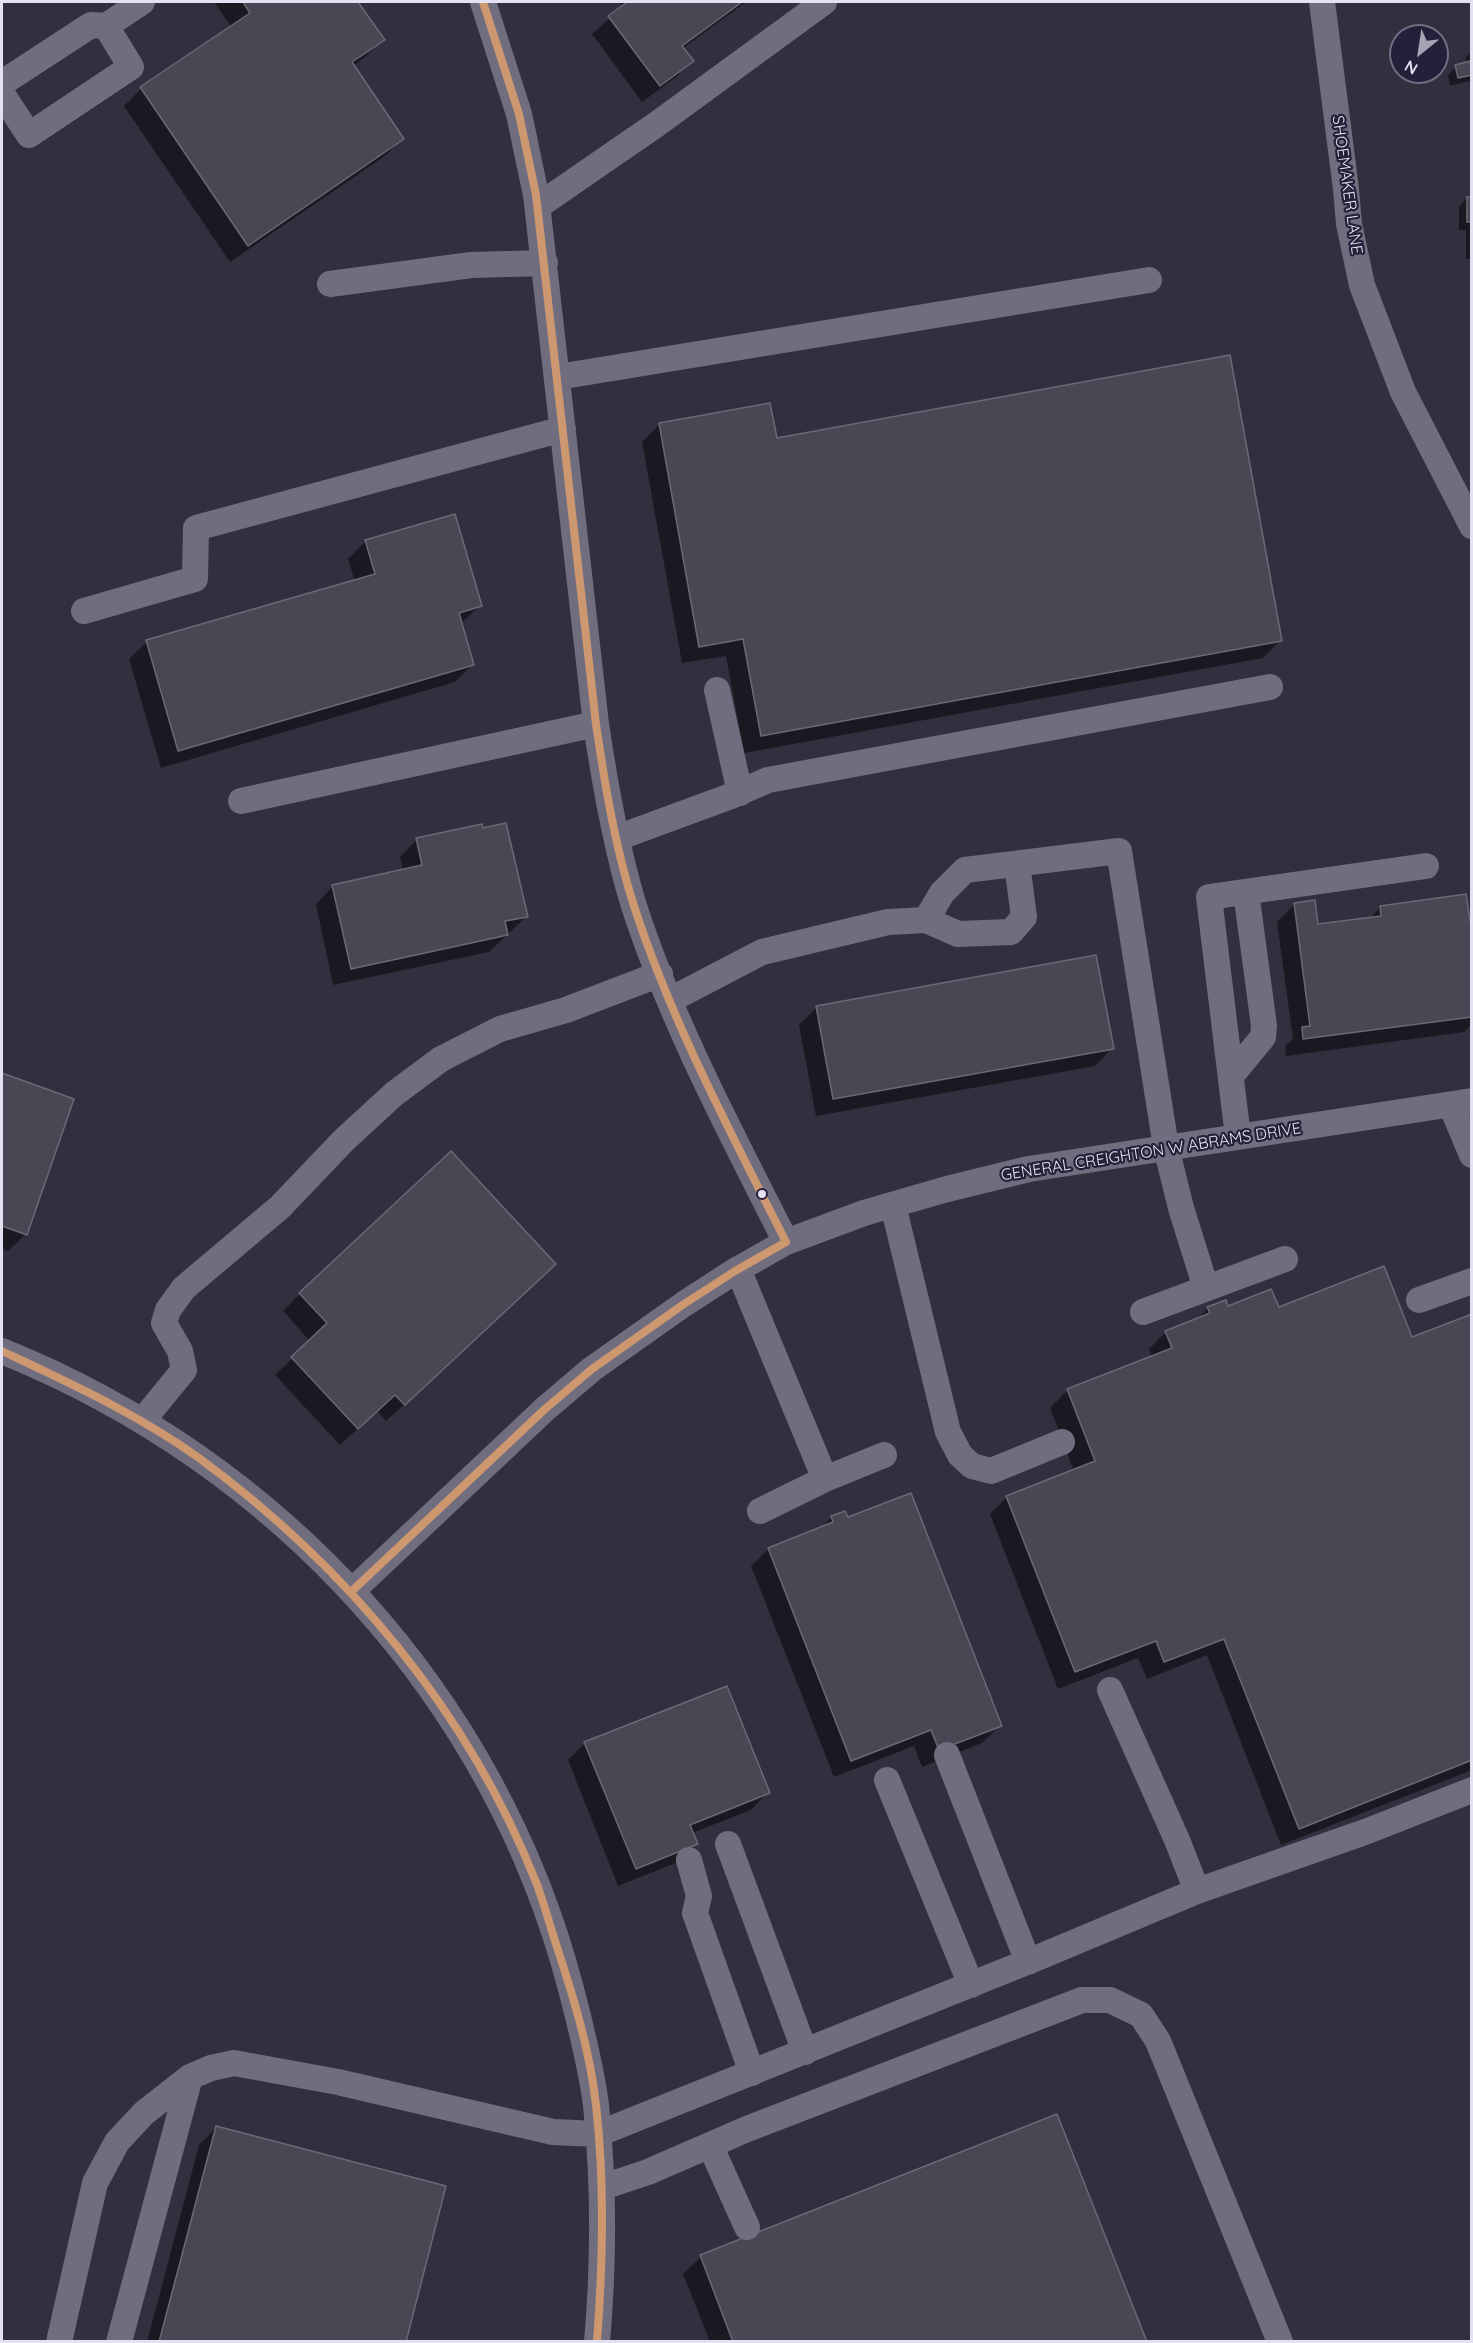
<!DOCTYPE html>
<html>
<head>
<meta charset="utf-8">
<style>
	body { margin:0 }
	#map { position:relative; width:1473px; height:2343px; overflow:hidden; background:#32303e; font-family:Quicksand,sans-serif }
	canvas { display:block }
	.frame { position:absolute; inset:0; border:3px solid #e4e1f2; pointer-events:none }
	.north { position:absolute; left:1389px; top:24px; width:60px; height:60px; box-sizing:border-box; background:#252039; border:2px solid #716d83; border-radius:50%; rotate:210deg; font-size:16px; font-weight:700; line-height:24px; text-align:center; color:#e4e1f2 }
	.north::after { content:''; display:block; margin:auto; width:21px; height:27px; background:#a6a3b3; clip-path:polygon(50% 0,100% 100%,50% 72%,0 100%) }
</style>
</head>
<body>
<div id="map">
<canvas width="1473" height="2343"></canvas>
<div class="frame"></div>
<div class="north">N</div>
</div>
<script>
const ctx = document.querySelector('canvas').getContext('2d');
ctx.lineJoin = 'round';
function fill(path, color) {
  ctx.fillStyle = color;
  ctx.fill(path, 'evenodd');
}
function trace(path, color, width, dash) {
  ctx.strokeStyle = color;
  ctx.lineWidth = width;
  ctx.lineCap = dash ? 'butt' : 'round';
  ctx.setLineDash(dash || []);
  ctx.stroke(path);
}
function label(font, color, halo, rows, align = 'center') {
  ctx.font = font + ' Quicksand,sans-serif';
  ctx.lineWidth = 4.5;
  ctx.setLineDash([]);
  ctx.textBaseline = 'middle';
  ctx.strokeStyle = halo;
  ctx.fillStyle = color;
  for (const [text, x, y, turn = 0] of rows) {
    ctx.save();
    ctx.translate(x, y);
    ctx.rotate((+turn || 0) * Math.PI / 180);
    ctx.textAlign = isNaN(turn) ? turn : align;
    if (halo) ctx.strokeText(text, 0, 0);
    ctx.fillText(text, 0, 0);
    ctx.restore();
  }
}
const shadow = new Path2D(`
	M216,2H357L383,40L365,57L353,66L402,139L385,156L230,262L124,106L141,89L231,27L215,3Z
	M619,2H746L682,49L692,61L675,78L642,102L592,34L623,7Z
	M1472,52V88L1469,81L1450,86L1448,75L1456,66L1467,64L1465,58Z
	M1467,198H1472V259H1466V230H1459V207Z
	M660,424L775,440L1280,641L1263,658L744,753L726,656L682,663L642,442Z
	M366,541L480,606L460,624L472,665L455,682L161,768L129,659L147,642L355,582L348,559Z
	M417,839L527,916L489,952L333,985L316,904L333,886L403,871L400,857Z
	M1295,904L1317,926L1369,919L1381,907L1472,944V1024L1464,1032L1286,1056L1285,1046L1293,1039L1277,922Z
	M817,1007L1112,1048L1095,1066L816,1116L799,1025Z
	M2,1075L73,1100L26,1234L8,1251L2,1249Z
	M537,1281L386,1421L377,1411L340,1445L275,1375L310,1341L283,1311L300,1294Z
	M1208,1308L1278,1309L1412,1339L1472,1316V1770L1281,1845L1207,1655L1147,1679L1138,1658L1058,1689L990,1514L1007,1497L1074,1471L1050,1408L1067,1391L1152,1358L1149,1349L1166,1332L1196,1320Z
	M832,1517L1000,1726L982,1743L922,1767L914,1746L834,1777L751,1566L769,1549L820,1529Z
	M585,1743L768,1792L751,1810L692,1833L696,1844L678,1862L618,1886L568,1760Z
	M216,2128L404,2342H147L199,2145Z
	M701,2257L1145,2342H710L683,2274Z`);
const building = new Path2D(`
	M243,2H358L385,40L352,62L404,139L248,246L140,87L250,13Z
	M627,2H742L682,46L694,61L660,86L608,16Z
	M1470,61L1472,75L1458,78L1455,65Z
	M1467,197H1472V222H1467Z
	M1230,355L1282,641L761,736L743,639L699,647L659,423L770,403L777,438Z
	M455,514L482,606L459,613L474,665L178,751L146,640L375,574L365,540Z
	M506,823L528,917L505,921L508,935L351,969L332,885L422,865L416,838L482,824L483,828Z
	M1466,894L1472,933V1017L1303,1039L1302,1027L1310,1026L1294,903L1315,900L1318,924L1381,916L1380,906Z
	M1096,955L1114,1049L833,1099L816,1006Z
	M2,1073L74,1099L27,1235L2,1226Z
	M451,1151L556,1264L405,1405L395,1395L358,1429L291,1357L327,1323L299,1293Z
	M1384,1266L1412,1337L1472,1314V1760L1299,1829L1224,1639L1164,1662L1156,1641L1075,1672L1006,1496L1095,1461L1067,1389L1172,1348L1165,1331L1210,1313L1207,1307L1226,1300L1228,1306L1271,1289L1279,1307Z
	M911,1493L1002,1726L939,1750L931,1730L851,1761L768,1548L833,1522L831,1516L845,1511L848,1517Z
	M727,1686L770,1793L690,1825L698,1844L636,1869L584,1742Z
	M1057,2114L1147,2342H733L700,2255Z
	M216,2126L446,2186L406,2342H159Z`);
const minor = new Path2D(`
	M483,2L519,114L536,195L596,724C605,785 616,848 634,906C672,1023 731,1133 786,1242
	M1322,2L1346,189L1349,224L1362,285L1403,392L1472,526
	M2,83L91,25L106,26L142,2
	M2,94L29,135L131,67L106,26
	M538,206L657,124L824,2
	M330,284L471,265L545,263
	M558,377L1149,280
	M84,611L195,579L196,528L563,429
	M717,690L740,793
	M241,801L596,724
	M617,838L731,796L768,780L1270,687
	M926,920L958,934L1011,932L1024,917L1017,864
	M670,1000L762,952L888,922L926,920L942,893L965,870L1119,851L1166,1147L1181,1208L1206,1288
	M1231,1076L1263,1037L1264,1026L1246,892
	M1451,1105L1472,1155
	M1238,1137L1209,897L1426,866
	M893,1205L948,1432L960,1455L972,1466L991,1471L1062,1442
	M738,1269L825,1479
	M1419,1300L1472,1281
	M1143,1312L1285,1259
	M2,1351C279,1463 495,1697 571,1989C581,2027 591,2066 596,2105C604,2184 604,2262 597,2342
	M143,1420L184,1370L180,1351L164,1323L168,1310L184,1288L280,1207L344,1140L394,1094L441,1059L500,1029L566,1010L660,974
	M760,1511L825,1479L884,1455
	M352,1591L545,1409L592,1369L684,1304L735,1271L786,1242L864,1213L947,1189L1029,1169L1472,1101
	M1110,1690L1177,1840L1197,1891
	M947,1755L1028,1962
	M887,1780L971,1985
	M728,1844L805,2052
	M689,1860L699,1896L695,1913L752,2073
	M710,2145L747,2227
	M603,2187L648,2172L747,2129L1082,2000H1110L1141,2015L1158,2041L1280,2342
	M59,2342L95,2183L117,2142L144,2113L190,2077L211,2068L234,2063L338,2082L553,2132L598,2134L1037,1958L1197,1891L1365,1832L1472,1790
	M119,2342L190,2077`);
const bus1 = new Path2D(`
	M2,1351C69,1383 138,1414 199,1458C347,1567 468,1711 536,1882C544,1903 550,1926 557,1947C574,1999 590,2051 596,2105C605,2183 603,2263 597,2342
	M352,1591L545,1409L592,1369L684,1304L735,1271L786,1242C731,1133 672,1023 634,906C615,847 605,785 596,724L536,195L519,114L483,2`);
const markers = [
	[762,1194,5,"#e4e1f2"]
];
const streetNames = [
	["SHOEMAKER LANE",1347,185,82],
	["GENERAL CREIGHTON W ABRAMS DRIVE",1151,1152,-9]
];
fill(shadow, '#0007');
fill(building, '#494753');
trace(building, '#6b6976', 1.5);
trace(minor, '#706d7f', 26);
trace(bus1, '#cd976f', 8);
for (const [x, y, r, color] of markers) {
  const dot = new Path2D();
  dot.arc(x, y, r, 0, 2 * Math.PI);
  ctx.fillStyle = color;
  ctx.fill(dot);
  trace(dot, '#252039', 2);
}
label('16px', '#e4e1f2', '#252039', streetNames);
</script>
</body>
</html>
